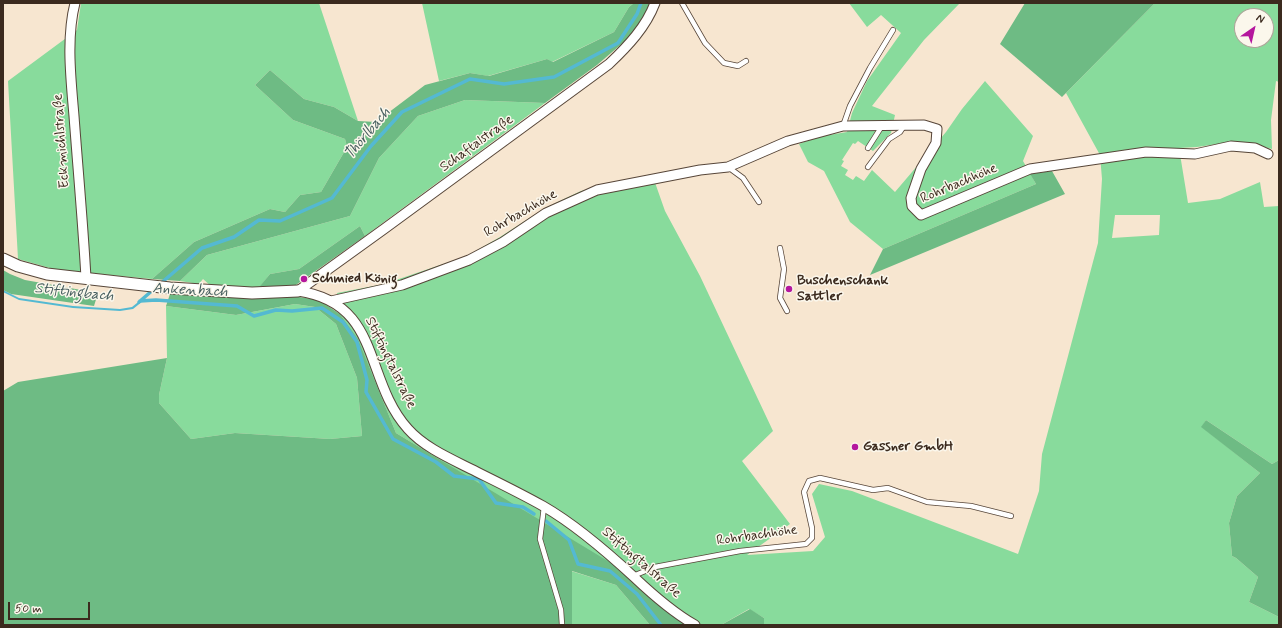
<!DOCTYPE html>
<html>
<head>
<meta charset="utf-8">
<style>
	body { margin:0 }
	#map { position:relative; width:1282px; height:628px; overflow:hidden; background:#f7e6d0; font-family:Mynerve,sans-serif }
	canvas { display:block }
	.frame { position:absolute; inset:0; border:4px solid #3b2a1e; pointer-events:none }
	.north { position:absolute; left:1234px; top:8px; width:40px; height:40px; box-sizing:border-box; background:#fbf7ec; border:1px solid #aea59a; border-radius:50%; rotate:34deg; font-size:11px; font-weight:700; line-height:16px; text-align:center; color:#3b2a1e }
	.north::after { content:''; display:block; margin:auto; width:14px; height:18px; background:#b5179e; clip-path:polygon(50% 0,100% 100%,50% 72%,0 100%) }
	.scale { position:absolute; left:8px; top:602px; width:82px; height:18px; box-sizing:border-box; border:2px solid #3b2a1e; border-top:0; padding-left:5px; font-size:12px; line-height:14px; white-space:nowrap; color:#3b2a1e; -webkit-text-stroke:3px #fbf7ec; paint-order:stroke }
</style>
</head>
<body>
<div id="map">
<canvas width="1282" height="628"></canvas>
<div class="frame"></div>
<div class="north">N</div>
<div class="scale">50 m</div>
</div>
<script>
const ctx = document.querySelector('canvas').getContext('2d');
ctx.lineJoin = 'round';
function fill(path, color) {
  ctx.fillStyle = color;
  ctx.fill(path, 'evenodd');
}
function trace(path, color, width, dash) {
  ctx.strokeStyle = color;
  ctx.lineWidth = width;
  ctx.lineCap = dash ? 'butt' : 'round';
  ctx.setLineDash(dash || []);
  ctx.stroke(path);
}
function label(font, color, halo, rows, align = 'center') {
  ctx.font = font + ' Mynerve,sans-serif';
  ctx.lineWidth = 3;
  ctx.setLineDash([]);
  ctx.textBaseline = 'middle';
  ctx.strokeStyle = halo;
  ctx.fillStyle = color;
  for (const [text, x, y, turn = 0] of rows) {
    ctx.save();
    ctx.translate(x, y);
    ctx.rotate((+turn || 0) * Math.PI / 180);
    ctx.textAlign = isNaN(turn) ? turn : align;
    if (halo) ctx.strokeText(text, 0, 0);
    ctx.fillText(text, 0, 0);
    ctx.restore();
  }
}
const green = new Path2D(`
	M81,3H319L358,121L334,107L304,99L270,70L255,85L293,120L345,139L347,147L321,192L300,195L285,212L270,209L194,242L152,279L57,270L18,259L8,81L77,30Z
	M422,3H634L629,7L614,32L552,62L547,59L488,76L470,73L439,81Z
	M849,3H960L924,40L872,106L895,115L891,133L873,151L858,141L855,144L853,143L842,160L844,161L841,166L848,170L845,175L853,180L856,176L864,181L872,170L895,192L946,132L962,109L985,81L1033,136L1023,161L1036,184L883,249L850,222L824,171L808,162L799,144L817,137L847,132L852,113L867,81L901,33L881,15L867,27Z
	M1155,3H1279V82L1276,81L1271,120L1272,149L1257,145L1231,142L1197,147L1179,148L1188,203L1220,199L1260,182L1264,207L1279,206V460L1272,464L1206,420L1202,427L1260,473L1237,496L1229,523L1232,556L1236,558L1258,577L1249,602L1279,617V625H764V618L749,609L721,625H686L442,461L396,433L358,340L340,314L337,293L384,284L467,256L500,237L545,208L581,191L652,174L665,211L700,276L773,431L742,461L790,524L747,555L813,551L825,537L812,494L819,484L852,491L1018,554L1039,491L1042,454L1098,243L1102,179L1100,155L1066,93ZM1242,16H1266V40H1242ZM1160,215L1159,235L1112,238L1115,215Z
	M465,100L545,103L365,236L360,226L299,269L270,274L258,289L212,287L203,279L199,284L180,281L207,255L350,216L379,158L418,116Z
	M295,304L315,307L336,324L357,378L362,436L330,439L235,433L191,439L159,403V395L167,358L166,306L236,315Z
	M571,571L616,585L650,625H572Z`);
const forest = new Path2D(`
	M634,3H650L649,8L632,35L597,65L545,103L465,100L418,116L379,158L350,216L207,255L180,281L152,279L194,242L270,209L285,212L300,195L321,192L347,147L345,139L293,120L255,85L270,70L304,99L334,107L358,121L376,122L425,85L470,73L489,76L547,59L553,62L614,32L629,7Z
	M1025,3H1155L1062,97L1000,44Z
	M1052,171L1065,194L870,275L883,249L1036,184L1030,174Z
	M360,226L365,236L293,287L299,297L319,300L340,314L358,339L396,433L621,569L686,625H650L616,585L572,571V625H3V391L18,382L167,358L159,395V403L191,439L235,433L330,439L362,436L357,378L336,324L315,307L295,304L236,315L166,306L170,294L250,298L270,274L299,269Z
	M3,270L10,274L25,280L98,293L94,306L11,294L3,290Z
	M1206,420L1272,464L1279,460V617L1249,602L1258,577L1236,558L1232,556L1229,523L1237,496L1260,473L1201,427Z
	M750,609L764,618V625H721Z`);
const water = new Path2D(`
	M3,290L19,298L73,306L120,309L132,307L142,299L143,301L133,309L120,311L73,308L19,300L3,292Z`);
const stream = new Path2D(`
	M160,284L202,248L234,237L259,220L280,221L332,198L371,146L402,112L470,79L504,84L554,77L618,43L637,14L641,3
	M140,301L156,300L237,306L254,316L276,310L292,311L322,308L343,322L357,342L367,380L366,392L393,439L436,462L454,476L479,479L496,503L523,507L534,514
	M139,302L154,289
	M546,521L569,540L578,564L610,571L637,594L661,625`);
const service = new Path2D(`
	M682,3L705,43L724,63L738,66L746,61
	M843,126L850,106L870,68L893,30
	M868,148L882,126
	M728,167L743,178L759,202
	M868,167L889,139L900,132L904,126
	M780,248L784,269L780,298L787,311
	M544,507L540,539L561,610L562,625
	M633,576L655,567L740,551L806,544L812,538V528L804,492L809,481L820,478L873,490L888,488L927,502L971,506L1011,516`);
const minor = new Path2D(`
	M75,3C66,38 71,80 74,116C78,170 83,224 86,278
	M298,291C382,303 363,379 408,429C424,447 449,458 471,469C495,481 520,493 543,506C576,525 606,551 634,577C653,595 672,612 695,625
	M298,291L384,229L609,64C628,46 646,27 655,3
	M331,301L402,285L469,260L503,242L546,213L597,190L700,170L728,167L788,141L843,126L924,125L937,129L936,143L921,169L911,198L912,206L921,215L1030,169L1146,152L1195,154L1231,146L1255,148L1268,154`);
const tertiary = new Path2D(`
	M3,259L18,266L47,274L170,288L252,293L298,291`);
const markers = [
	[304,279,4,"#b5179e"],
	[789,289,4,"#b5179e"],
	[855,447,4,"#b5179e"]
];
const streetNames = [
	["Eckmichlstraße",62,141,-94],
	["Schaftalstraße",477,144,-36],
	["Rohrbachhöhe",959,184,-23],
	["Rohrbachhöhe",521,214,-30],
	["Stiftingtalstraße",390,363,64],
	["Rohrbachhöhe",757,536,-8],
	["Stiftingtalstraße",641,563,41]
];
const poiNames = [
	["Schmied König",312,279],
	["Buschenschank",797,281],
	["Sattler",797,297],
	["Gassner GmbH",863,447]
];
const waterNames = [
	["Thörlbach",368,134,-50],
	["Ankenbach",190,291,3],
	["Stiftingbach",74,293,6]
];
fill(green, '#88db9c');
fill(forest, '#6ebb84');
fill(water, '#54b9d2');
trace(stream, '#54b9d2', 3.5);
trace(service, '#574639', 6);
trace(minor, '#574639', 11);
trace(tertiary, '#574639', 13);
trace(service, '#fff', 4.5);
trace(minor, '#fff', 9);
trace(tertiary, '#fff', 11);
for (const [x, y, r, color] of markers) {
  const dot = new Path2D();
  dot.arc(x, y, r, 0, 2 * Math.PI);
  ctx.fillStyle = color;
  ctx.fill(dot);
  trace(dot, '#fbf7ec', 1.5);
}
label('14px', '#3b2a1e', '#fbf7ec', streetNames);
label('bold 14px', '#3b2a1e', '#fbf7ec', poiNames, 'left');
label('italic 15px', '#445c5d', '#fbf7ec', waterNames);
</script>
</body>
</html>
